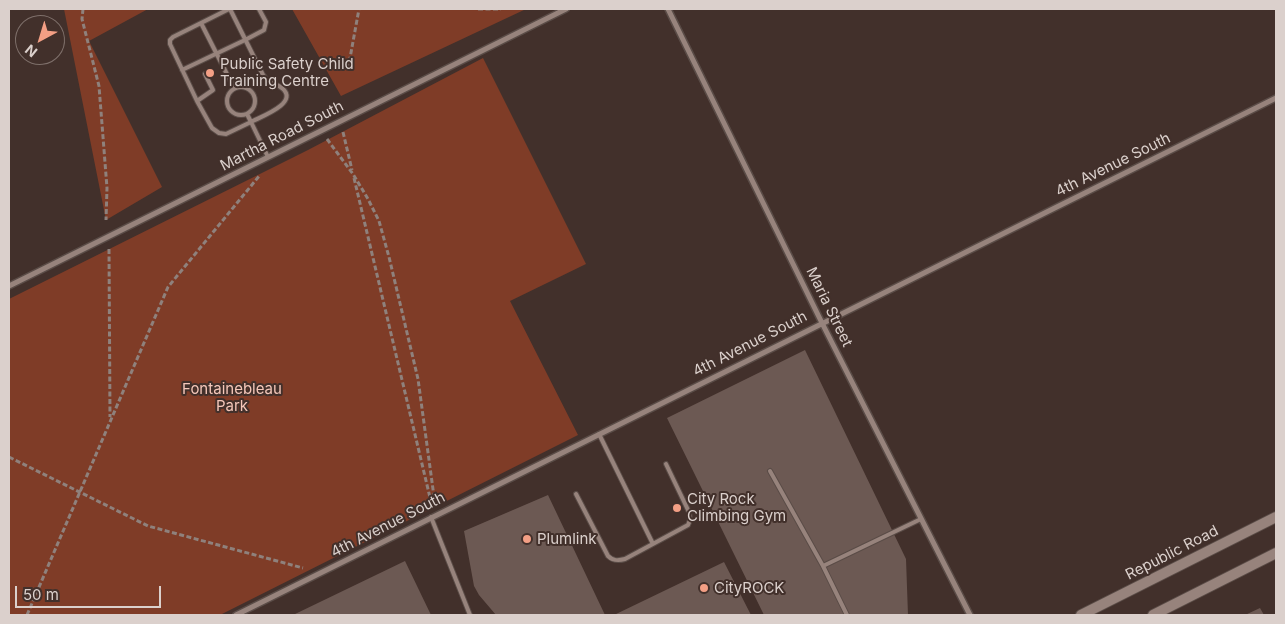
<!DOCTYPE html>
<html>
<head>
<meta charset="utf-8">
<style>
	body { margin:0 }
	#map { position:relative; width:1285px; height:624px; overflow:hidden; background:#42302b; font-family:Inter,sans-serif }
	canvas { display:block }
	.frame { position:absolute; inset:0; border:10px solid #dbd0cc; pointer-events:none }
	.north { position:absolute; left:15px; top:15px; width:50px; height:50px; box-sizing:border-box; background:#42302b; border:1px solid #7f706b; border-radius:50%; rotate:219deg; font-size:14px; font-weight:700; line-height:20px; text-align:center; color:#dbd0cc }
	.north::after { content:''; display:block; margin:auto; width:18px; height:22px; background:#f39f85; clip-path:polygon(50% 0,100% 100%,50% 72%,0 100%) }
	.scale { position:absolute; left:15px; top:586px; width:146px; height:22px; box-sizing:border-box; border:2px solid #dbd0cc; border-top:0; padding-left:6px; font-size:15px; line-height:18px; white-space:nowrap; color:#dbd0cc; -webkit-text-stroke:4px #42302b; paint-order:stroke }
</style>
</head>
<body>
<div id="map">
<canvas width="1285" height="624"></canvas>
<div class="frame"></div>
<div class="north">N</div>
<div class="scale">50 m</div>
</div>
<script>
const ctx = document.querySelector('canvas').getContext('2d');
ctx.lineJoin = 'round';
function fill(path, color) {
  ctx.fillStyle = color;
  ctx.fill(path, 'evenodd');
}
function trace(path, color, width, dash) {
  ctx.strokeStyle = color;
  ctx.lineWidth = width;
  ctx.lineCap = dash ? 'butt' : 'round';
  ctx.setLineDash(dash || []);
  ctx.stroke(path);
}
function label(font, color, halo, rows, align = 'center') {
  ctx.font = font + ' Inter,sans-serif';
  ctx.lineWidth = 4;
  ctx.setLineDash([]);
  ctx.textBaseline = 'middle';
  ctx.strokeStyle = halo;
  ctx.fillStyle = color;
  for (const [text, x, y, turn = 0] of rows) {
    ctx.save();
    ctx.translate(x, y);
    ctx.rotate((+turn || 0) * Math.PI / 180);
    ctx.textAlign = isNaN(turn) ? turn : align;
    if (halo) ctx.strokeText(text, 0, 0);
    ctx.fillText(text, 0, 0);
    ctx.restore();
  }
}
const green = new Path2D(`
	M64,9H148L89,41L162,187L106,220Z
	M292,9H526L341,96Z
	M483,58L586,264L510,301L578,435L220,615H9V299L308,150Z`);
const building = new Path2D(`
	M805,350L906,559L908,615H764L667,418Z
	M548,495L605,615H496L479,595L474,586L464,531Z
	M405,561L431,615H293Z
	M724,562L751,615H614Z
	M1260,608L1264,615H1245Z`);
const path = new Path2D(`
	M83,9L82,19L99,86L107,188L106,220
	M478,9H501
	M348,69L359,9
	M343,132L352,170
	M327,139L353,174L368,199L379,221L389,257L418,379L435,504
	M354,178L432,506
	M109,249L110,417
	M9,457L148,526L303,568
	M27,615L168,287L260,175`);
const lane = new Path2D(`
	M229,9L173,37L170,40V44L197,101L212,128L219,133L226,134L251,122L268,157
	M230,9L263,75C269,84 275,83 282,88C300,103 260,117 251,122L247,114
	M201,23L234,88
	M182,70L245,40L264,30L266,22L259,9
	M227 101a14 14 0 1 1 28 0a14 14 0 1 1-28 0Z
	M197,101L213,90L205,74
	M599,434L653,544
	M770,471L823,566
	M576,494L608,556C613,561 618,561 625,559L688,525L690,520L689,512L666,464
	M431,517L470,615
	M847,615L823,566L921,519`);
const street = new Path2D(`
	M668,9L822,323L970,615
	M9,286L566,9
	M236,615L1276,98`);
const secondary = new Path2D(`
	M1081,615L1276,517
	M1153,615L1276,553`);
const markers = [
	[210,73,5,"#f39f85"],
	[677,508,5,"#f39f85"],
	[527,539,5,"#f39f85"],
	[704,588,5,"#f39f85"]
];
const poiNames = [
	["Public Safety Child",220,64],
	["Training Centre",220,81],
	["City Rock",687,499],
	["Climbing Gym",687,516],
	["Plumlink",537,539],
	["CityROCK",714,588]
];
const streetNames = [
	["Martha Road South",282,136,-27],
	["4th Avenue South",1113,165,-26],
	["Maria Street",829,307,64],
	["4th Avenue South",750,344,-27],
	["4th Avenue South",388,525,-27],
	["Republic Road",1172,553,-27]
];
const parkNames = [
	["Fontainebleau",232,389],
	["Park",232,406]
];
fill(green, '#7f3c27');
fill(building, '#6c5953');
trace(lane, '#5a4c47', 6);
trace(street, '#5a4c47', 8);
trace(secondary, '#5a4c47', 12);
trace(path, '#8f817c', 3, [5, 2.5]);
trace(lane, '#97837c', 4);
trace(street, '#97837c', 5);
trace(secondary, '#97837c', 10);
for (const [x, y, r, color] of markers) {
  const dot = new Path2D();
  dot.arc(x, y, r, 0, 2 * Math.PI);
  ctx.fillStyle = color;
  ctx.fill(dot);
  trace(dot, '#42302b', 2);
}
label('15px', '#dbd0cc', '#42302b', poiNames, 'left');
label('15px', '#dbd0cc', '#42302b', streetNames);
label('15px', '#f5c7b9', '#42302b', parkNames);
</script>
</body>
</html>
